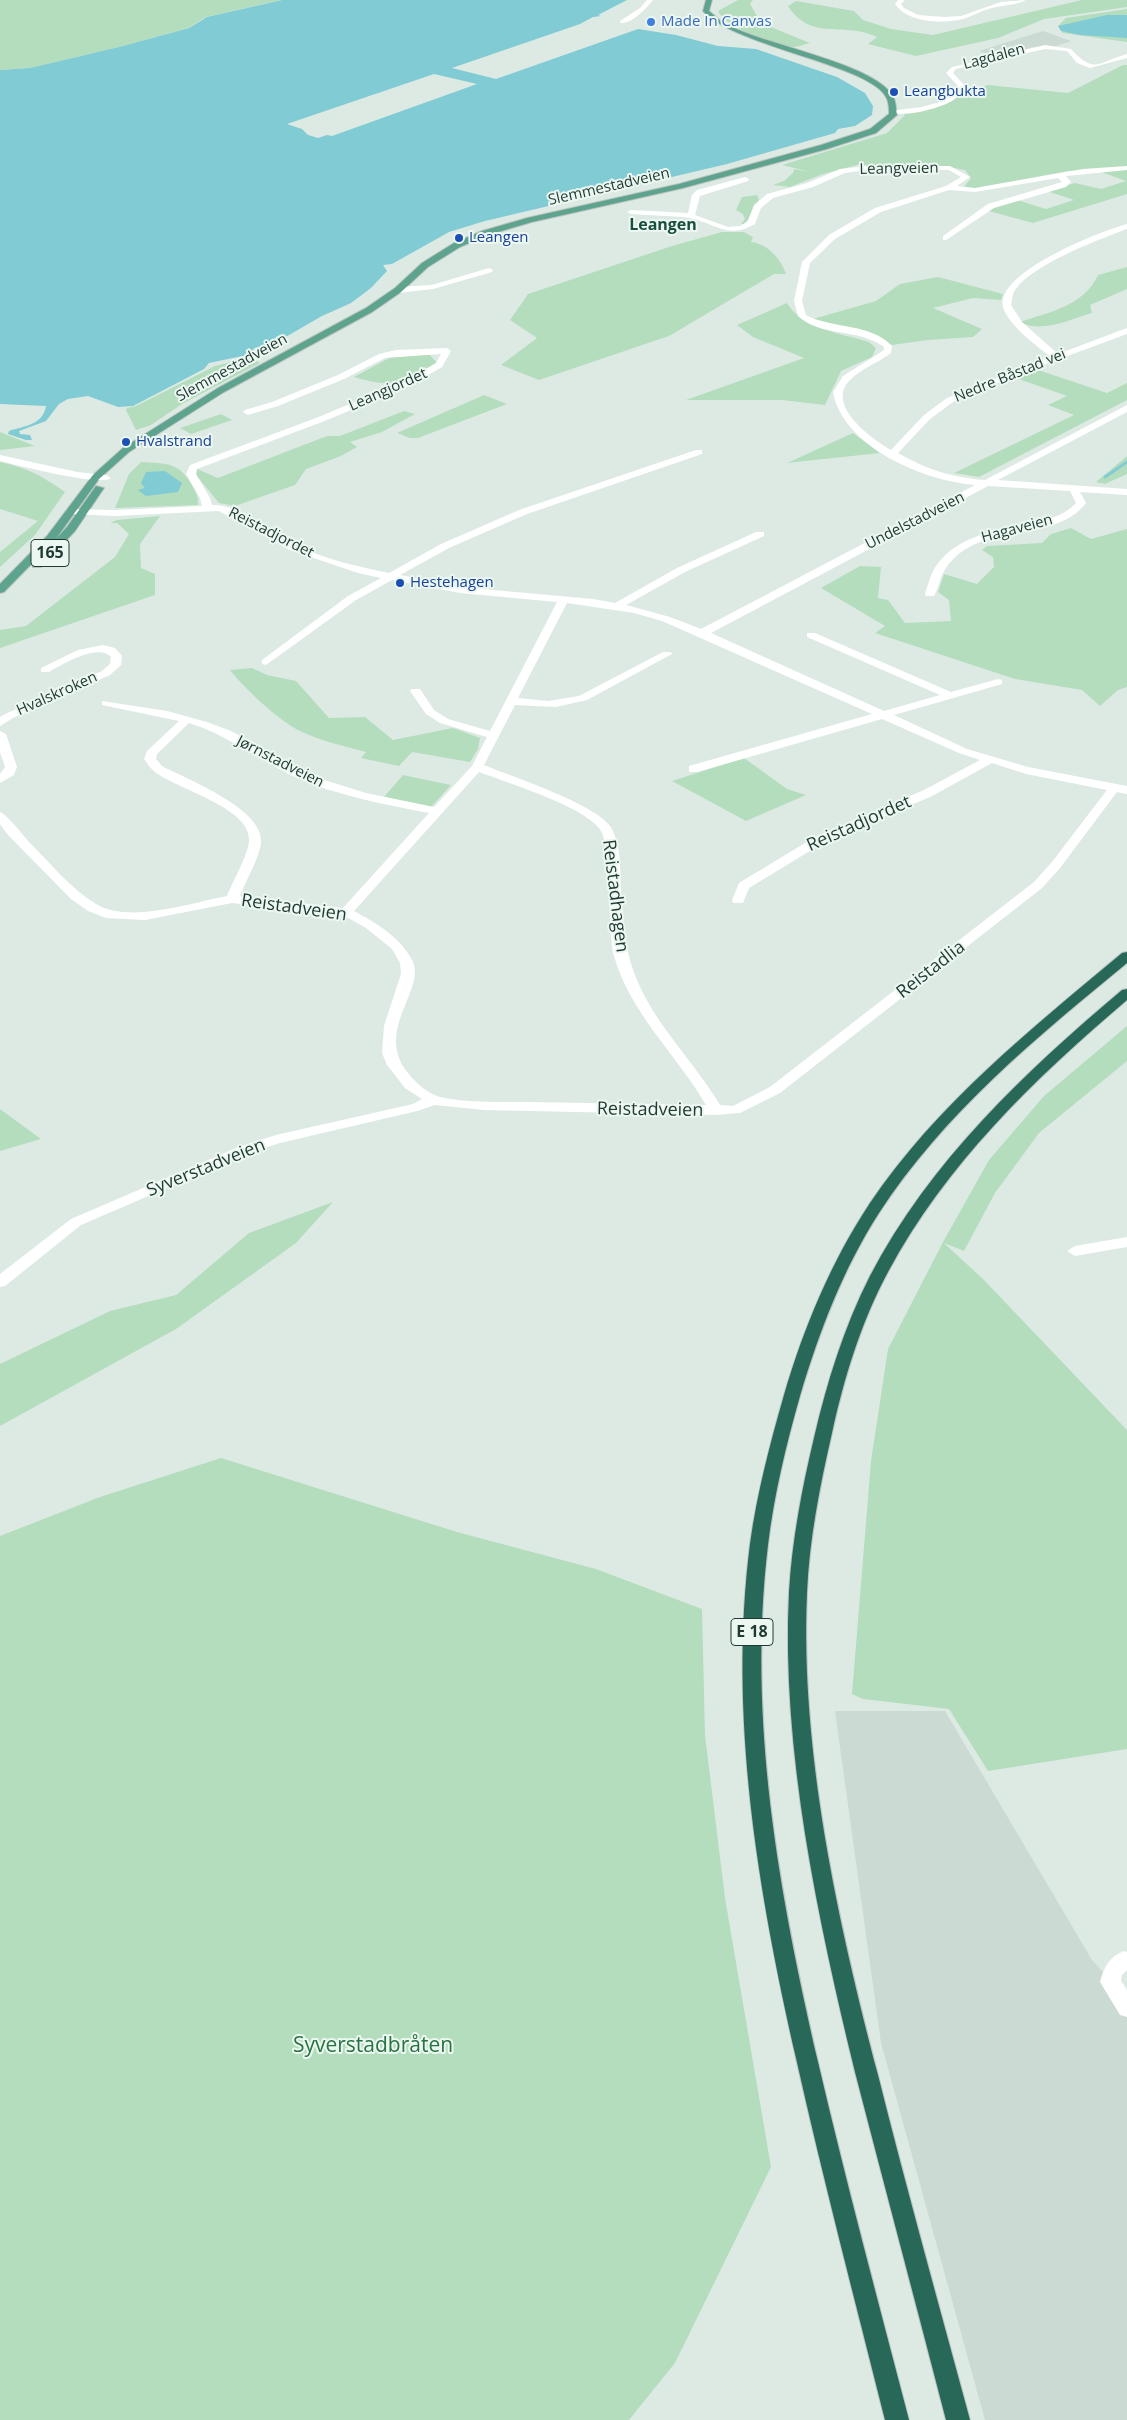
<!DOCTYPE html>
<html>
<head>
<meta charset="utf-8">
<style>
	body { margin:0 }
	canvas { display:block; background:#ddeae4 }
</style>
</head>
<body>
<canvas width="1127" height="2420"></canvas>
<script>
const ctx = document.querySelector('canvas').getContext('2d');
ctx.lineJoin = 'round';
function fill(path, color) {
  ctx.fillStyle = color;
  ctx.fill(path, 'evenodd');
}
function trace(path, color, width, dash) {
  ctx.strokeStyle = color;
  ctx.lineWidth = width;
  ctx.lineCap = dash ? 'butt' : 'round';
  ctx.setLineDash(dash || []);
  ctx.stroke(path);
}
function label(font, color, halo, rows, align = 'center') {
  ctx.font = font + ' "Open Sans",sans-serif';
  ctx.lineWidth = 4;
  ctx.setLineDash([]);
  ctx.textBaseline = 'middle';
  ctx.strokeStyle = halo;
  ctx.fillStyle = color;
  for (const [text, x, y, turn = 0] of rows) {
    ctx.save();
    ctx.translate(x, y);
    ctx.rotate((+turn || 0) * Math.PI / 180);
    ctx.textAlign = isNaN(turn) ? turn : align;
    if (halo) ctx.strokeText(text, 0, 0);
    ctx.fillText(text, 0, 0);
    ctx.restore();
  }
}
const built = new Path2D(`
	M1043,31L1071,41L1054,47H1033L999,58L979,51Z
	M835,1711H945L1092,1960L1127,1998V2420H985L881,2043Z`);
const green = new Path2D(`
	M0,0H281L206,17L188,28L119,47L30,68L0,70Z
	M738,0H753L750,4L761,23L810,43C805,44 799,47 794,47C778,46 724,27 718,11Z
	M1082,0H1127V7L1044,19L998,38L916,56L868,44L877,37C844,21 811,42 788,6L796,1L854,11L863,20L891,29L933,35Z
	M1127,9V42L1063,33L1058,26L1066,18Z
	M1123,65H1127V194L1033,223L985,210L1017,200L1046,209L1074,200L1047,191L1075,183L1101,189L1126,181L1096,170L1068,171L971,189L964,187L971,178L965,170L943,166L857,165L823,174L790,187L773,185L784,181L793,173L794,169L811,172L782,165L887,133L905,115L902,111L921,108L988,85L1068,93Z
	M757,195L759,200C752,208 751,217 744,225L741,224L745,219L743,214L736,210L742,197Z
	M722,232H744L753,237L751,242C768,244 781,259 786,274H774L669,336L539,380L501,365L537,338L510,320L528,294L672,246Z
	M1127,267V289L1090,305L1092,313C1070,319 1042,334 1020,322C1049,312 1084,306 1098,275Z
	M938,277L1003,294L1001,300L973,298L933,308L982,329L973,337L928,340L892,345L813,319L876,301L900,284Z
	M787,303C803,330 841,333 869,342L876,348L872,357L841,371L825,405L782,400H686L804,358L753,337L737,325Z
	M411,355H430L437,363C410,386 386,387 354,377L391,357Z
	M250,357L260,363L182,404L151,425L136,430L126,410L127,408L136,406L215,366Z
	M1038,370L1107,393L1127,383V400L979,477L954,473L1074,415L1048,405L1067,396L1016,378Z
	M484,395L507,404L418,438H410L397,433Z
	M404,411L415,414L382,432L350,442L357,447L341,456L306,469L295,485L235,506L219,503L196,475L197,469L218,478L327,436H340Z
	M221,414L232,420L191,434L180,428Z
	M0,432L35,446L0,450Z
	M853,433L880,453L787,463Z
	M1127,456V474L1105,484L1096,482Z
	M0,462C28,468 42,476 65,492L35,535L0,567V552L38,521L0,509Z
	M141,462C167,464 179,461 193,487C196,493 199,498 198,505L115,508L129,474Z
	M160,516L140,544L141,568L155,574V595L0,648V630L26,626L115,557L129,534L117,523H110L117,520Z
	M1071,528L1091,539L1127,529V687L1118,690L1100,706L1082,690L1015,679L875,633L885,626L821,588L860,566L881,567L878,598L888,600L905,623L951,621L949,600L938,592L944,574L977,584L994,567L993,557L982,550L987,546L1042,543L1051,534Z
	M252,668L267,675L296,681L329,718L365,717L393,740L453,728L480,738L478,749L470,762L412,752L399,766L361,758L366,752C343,746 321,741 300,731C278,720 245,689 230,670Z
	M744,758L787,789L806,795L746,821L672,781Z
	M403,775L451,785L431,807L384,797Z
	M1127,1026V1061L1039,1133L995,1193L964,1251L944,1243L984,1280L1127,1430V1749L988,1771L949,1709L863,1699L852,1694L871,1461L888,1349L943,1242L989,1160L1044,1096Z
	M0,1109L41,1139L0,1151Z
	M333,1202L296,1243L176,1329L0,1426V1364L110,1311L176,1295L249,1233Z
	M221,1458L457,1532L596,1569L702,1609L705,1735L725,1898L771,2167L675,2363L629,2420H0V1536L100,1497Z`);
const water = new Path2D(`
	M282,0H627L598,15L601,16L593,17L580,24L452,68L496,79L638,29L676,35L718,46L756,49L837,77L865,93L873,106L872,115L855,126L838,129L835,133L727,164L485,221L449,232L392,264L383,265L387,271L371,288L351,303L322,316L270,346L254,348L252,354L209,363L204,369L133,406L118,407L88,396L68,399L59,404L46,421L19,431L20,434L30,435L32,440H26L8,434L9,431C24,426 43,425 46,406L0,404V70L30,68L119,47L189,28L207,17ZM434,74L477,84L332,136L327,135L318,138L308,135L302,129L287,124Z
	M1107,15H1127V38L1080,35L1061,31L1058,26Z
	M165,471L182,483L178,492L146,496L138,490L145,488L141,483L146,472Z`);
const stream = new Path2D(`
	M1105,477L1127,462`);
const minor = new Path2D(`
	M647,0H653C646,9 632,24 620,23V21L640,8Z
	M898,0H905L901,4L904,8L918,15L944,17L961,16L1001,2L1026,0C1017,5 1003,5 992,8C982,10 973,16 963,19C942,24 908,23 895,4Z
	M1045,45L1071,49C1095,75 1098,62 1127,54V58L1090,68L1077,63L1067,51L1045,49L956,69L953,73L965,86C962,92 958,97 952,101C940,108 902,119 890,111L922,107L939,102L948,97L958,86L946,73L952,67Z
	M867,166H950L970,177L957,186L975,188L1083,169L1127,166V170L1066,176L1071,182L1066,187L994,208L946,240H943V236L988,204L1062,182L1058,178L975,192L949,190L881,212L835,239L810,263L802,301L806,315C832,329 871,323 892,346L891,353C878,363 860,369 849,381C826,406 872,439 891,450L924,415L947,398L1050,356C1037,347 1007,323 1003,307C995,272 1101,231 1127,224V229C1100,239 1025,267 1013,294C1012,297 1012,302 1011,305L1022,322L1058,354L1127,328V334L1016,375L953,402L930,419L898,453C928,470 950,477 985,480L1127,405V412L998,480L1127,489V495L1080,492L1086,503C1054,545 980,519 946,568C940,576 939,588 934,596H926L925,594C928,585 931,573 936,566C958,535 997,530 1032,523C1049,519 1064,516 1076,503L1070,491L988,486L711,633L884,711L940,695L807,637V633H815L951,692L998,679L1002,680V684L894,715L967,749L1028,767L1127,786V794L1117,792L1060,868L1042,888L780,1093L740,1113L716,1115L484,1110L435,1105L417,1111L280,1143L246,1154L81,1225L5,1286L0,1287V1274L71,1219L236,1148L276,1135L413,1104L422,1099L405,1088L387,1065L382,1053L384,1026L401,974L400,963L392,949L366,928L343,915L232,903L145,920L106,918L88,911L71,899L8,835L0,824V812C7,814 25,838 32,845C52,865 71,889 96,904C128,924 191,903 227,896C233,881 247,857 249,842C253,807 174,789 154,771C150,768 147,763 144,759L147,751L179,721L102,705V701L167,711L207,722L231,731L318,778L366,793L434,807L472,766L487,737L440,723L426,714L410,691L412,689H420L434,710L448,719L490,731L557,602L460,593L392,580L356,600L266,665L262,664V660L348,596L381,578L358,573L290,550L219,511L115,516L71,514L66,511L67,509L115,510L202,506L200,498L186,474L190,465L316,418L403,382L436,363L441,354L385,358L344,379L278,406L248,415L243,412L245,410L272,402L338,375L379,354L396,350L447,348L451,351L442,367L409,386L322,422L197,469L196,474L210,498L212,505C242,504 270,533 297,546C325,559 359,567 389,573L441,544L519,510L696,450H702V454L527,514L449,548L400,575L460,587L593,599L615,603L677,568L756,532H764V536L685,572L626,605L670,617L701,629L975,485C924,481 843,447 833,392L843,376L878,354L884,350V347C859,328 820,337 798,316L794,301L802,262L829,235L875,208L946,186L961,177L949,170H867L845,173L813,187L773,198L761,208L755,224C727,240 716,223 689,218C670,215 650,216 631,214L627,212L631,210L688,213L692,195L697,190L745,177L749,179L748,181L700,196L695,215L728,227L740,226L748,221L754,205L767,194L807,183L840,169ZM567,603L634,613L662,621L872,714L689,766V772H697L882,719L959,753L980,760L924,790L815,837L739,883L732,900L733,903H743L749,888L823,843L932,796L992,763L1026,774L1107,790L1052,862L1034,882L770,1087L733,1106L720,1105C694,1061 653,1023 635,975C624,947 623,919 621,889C620,870 621,846 612,829C600,805 510,776 484,765L515,705L556,707L587,700L672,654L671,652H663L579,696L548,701L518,698ZM189,723C228,735 259,760 295,777C338,796 383,804 429,813L343,908L240,896C246,881 259,858 261,843C265,809 186,779 162,766L156,759L157,754ZM479,772C508,783 580,805 599,828C613,845 607,929 614,956C630,1013 677,1055 706,1105C646,1104 587,1103 528,1102C504,1102 458,1103 437,1096C426,1092 415,1082 408,1073C374,1031 425,991 413,962C402,938 376,923 354,911Z
	M489,268L493,270L492,272L433,289L398,293L394,290L398,287L432,285Z
	M0,455L77,472L106,475L111,478C101,487 17,465 0,461Z
	M103,645L115,648L122,656L121,665L110,675L13,718L0,726V717L5,714L102,671L110,664L111,657C98,643 63,664 49,672H41V668L78,650Z
	M0,731L6,734L17,767L14,775L0,783V774L5,767L0,752Z
	M1127,1237V1247L1075,1256L1067,1251L1075,1246Z
	M1124,1951L1127,1952V1970L1122,1975L1121,1981L1127,1990V2017L1120,2015L1100,1982C1104,1967 1109,1957 1124,1951Z`);
const major = new Path2D(`
	M706,0H712L709,11C714,15 719,20 724,23C762,45 872,62 893,96C896,101 896,110 897,115L876,133L827,149L683,188L532,222L488,235L460,247L428,267L401,292L372,312L224,392L129,452L99,479L55,540L4,592L0,593V584L47,536L93,475L123,448L218,388L366,308L395,288L422,263L454,243L482,231L527,218L679,184L821,145L870,129L889,114C889,110 889,104 887,99C874,65 737,48 703,11Z
	M96,486L104,488L75,531L41,567H33V563L67,527Z`);
const highway = new Path2D(`
	M1127,952V963C1037,1037 944,1113 879,1213C843,1269 819,1332 800,1396C786,1445 774,1495 768,1545C747,1719 779,1893 818,2062C846,2182 878,2301 909,2420H885C855,2300 823,2179 796,2058C758,1891 728,1716 750,1544C757,1493 770,1444 784,1395C804,1327 831,1262 870,1203C937,1104 1031,1029 1122,953Z
	M1127,989V1000C1034,1079 946,1164 888,1272C861,1322 844,1378 832,1433C820,1485 809,1540 807,1593C800,1751 838,1923 878,2075C907,2191 939,2305 970,2420H946C916,2304 885,2188 855,2072C818,1920 781,1749 789,1592C792,1541 802,1488 814,1438C827,1382 844,1327 870,1276C930,1161 1025,1072 1122,990Z`);
const markers = [
	[651,22,5,"#3f7fe0"],
	[894,92,5,"#1a4fb4"],
	[459,238,5,"#1a4fb4"],
	[126,442,5,"#1a4fb4"],
	[400,583,5,"#1a4fb4"]
];
const farShopnames = [
	["Made In Canvas",661,22]
];
const farStreetnames = [
	["Lagdalen",994,57,-15],
	["Leangveien",899,169,-1],
	["Slemmestadveien",609,187,-13],
	["Slemmestadveien",232,368,-29],
	["Nedre Båstad vei",1010,376,-22],
	["Leangjordet",388,390,-24],
	["Undelstadveien",915,521,-27],
	["Hagaveien",1017,529,-15],
	["Reistadjordet",271,533,27],
	["Hvalskroken",57,694,-24],
	["Jørnstadveien",280,762,27]
];
const farTransitnames = [
	["Leangbukta",904,92],
	["Leangen",469,238],
	["Hvalstrand",136,442],
	["Hestehagen",410,583]
];
const farNeighbourhoodnames = [
	["Leangen",663,225]
];
const shields = [
	[50,553,38],
	[752,1632,42]
];
const shieldNames = [
	["165",50,553],
	["E 18",752,1632]
];
const streetNames = [
	["Reistadjordet",859,824,-24],
	["Reistadhagen",615,896,83],
	["Reistadveien",294,908,8],
	["Reistadlia",931,970,-38],
	["Reistadveien",650,1110,1],
	["Syverstadveien",206,1168,-22]
];
const nearParknames = [
	["Syverstadbråten",373,2046]
];
fill(built, '#cbdad3');
fill(green, '#b4ddbd');
fill(water, '#80cbd4');
trace(stream, '#80cbd4', 3);
trace(major, '#bcc4c1', 2);
trace(highway, '#bcc4c1', 2);
fill(minor, '#fff');
fill(major, '#5ea38e');
fill(highway, '#286858');
for (const [x, y, r, color] of markers) {
  const dot = new Path2D();
  dot.arc(x, y, r, 0, 2 * Math.PI);
  ctx.fillStyle = color;
  ctx.fill(dot);
  trace(dot, '#edf7f2', 2);
}
label('15px', '#366cbe', '#edf7f2', farShopnames, 'left');
label('15px', '#1e3a31', '#edf7f2', farStreetnames);
label('15px', '#164399', '#edf7f2', farTransitnames, 'left');
label('bold 16px', '#194d3e', '#edf7f2', farNeighbourhoodnames);
for (const [x, y, w] of shields) {
  const box = new Path2D();
  box.roundRect(x - w / 2, y - 13.5, w, 27, 4);
  ctx.fillStyle = '#edf7f2';
  ctx.fill(box);
  trace(box, '#1e3a31', 1);
}
label('bold 16px', '#1e3a31', null, shieldNames);
label('18px', '#1e3a31', '#edf7f2', streetNames);
label('21px', '#267440', '#edf7f2', nearParknames);
</script>
</body>
</html>
